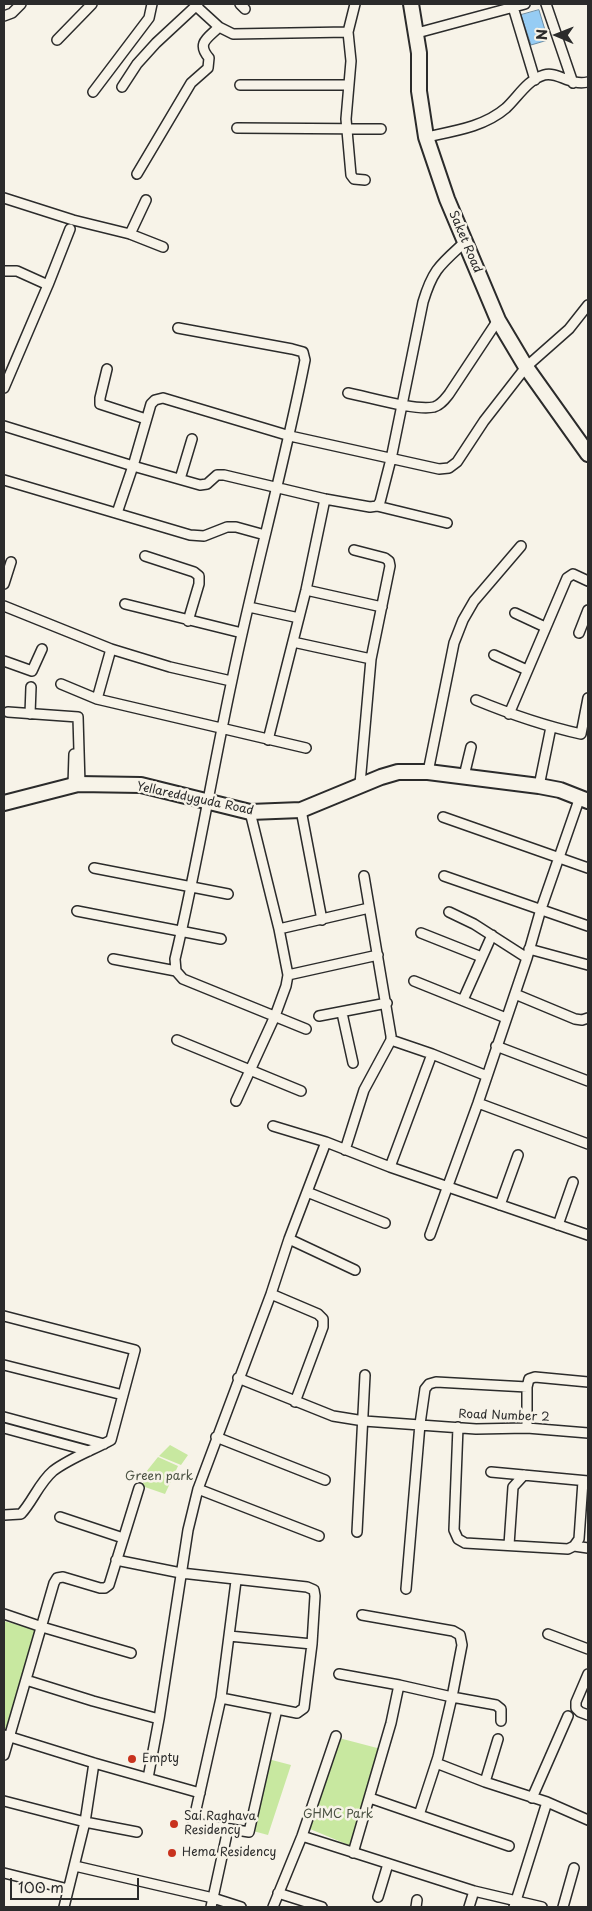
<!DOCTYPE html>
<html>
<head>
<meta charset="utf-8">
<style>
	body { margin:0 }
	#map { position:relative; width:592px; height:1911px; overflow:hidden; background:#f7f3e8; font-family:"Playpen Sans",sans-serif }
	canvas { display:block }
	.frame { position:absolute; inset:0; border:5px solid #2b2b2b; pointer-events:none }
	.north { position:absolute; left:532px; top:10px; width:50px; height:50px; -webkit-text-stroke:4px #f7f3e8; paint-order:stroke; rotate:271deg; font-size:14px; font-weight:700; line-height:20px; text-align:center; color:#2b2b2b }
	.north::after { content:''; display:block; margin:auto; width:18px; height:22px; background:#2b2b2b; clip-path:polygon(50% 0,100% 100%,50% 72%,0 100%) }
	.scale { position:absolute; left:10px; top:1878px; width:129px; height:22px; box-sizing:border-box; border:2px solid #2b2b2b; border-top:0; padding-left:6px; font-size:15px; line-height:18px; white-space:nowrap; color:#2b2b2b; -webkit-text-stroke:4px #f7f3e8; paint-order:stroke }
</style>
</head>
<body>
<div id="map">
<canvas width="592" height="1911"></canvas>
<div class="frame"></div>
<div class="north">N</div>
<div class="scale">100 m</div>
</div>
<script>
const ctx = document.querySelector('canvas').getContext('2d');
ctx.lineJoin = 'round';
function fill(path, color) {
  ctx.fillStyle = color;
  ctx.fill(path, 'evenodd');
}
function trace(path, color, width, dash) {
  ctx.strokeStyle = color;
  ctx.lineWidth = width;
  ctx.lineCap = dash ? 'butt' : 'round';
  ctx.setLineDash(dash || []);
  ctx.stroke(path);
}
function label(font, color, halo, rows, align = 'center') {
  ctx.font = font + ' "Playpen Sans",sans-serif';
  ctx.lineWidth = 5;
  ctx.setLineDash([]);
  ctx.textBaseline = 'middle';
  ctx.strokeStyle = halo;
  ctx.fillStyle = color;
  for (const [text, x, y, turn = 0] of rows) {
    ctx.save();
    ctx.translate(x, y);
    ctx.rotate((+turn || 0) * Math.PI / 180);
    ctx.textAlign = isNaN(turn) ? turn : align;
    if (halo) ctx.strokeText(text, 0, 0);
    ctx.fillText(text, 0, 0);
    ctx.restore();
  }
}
const green = new Path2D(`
	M170,1445L188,1455L181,1465L159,1456Z
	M158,1457L178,1466L165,1494L142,1486L146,1472Z
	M4,1621L36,1630L7,1732L4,1731Z
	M339,1738L381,1749L351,1846L310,1829Z
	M268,1759L291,1765L268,1835L253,1831Z`);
const water = new Path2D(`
	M539,10L548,40L531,45L521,15Z`);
const street = new Path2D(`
	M240,4L245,9
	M355,4L348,32L351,61L346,119L351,175L354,179L365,180
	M546,4L573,83
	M196,6L219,27L233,34L348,32
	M513,7L535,80
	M4,16L12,13L21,4
	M417,33L525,4
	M57,40L92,4
	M240,85H349
	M122,87L137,64L156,43L198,4
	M93,92L149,18L152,4
	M237,128L381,129
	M426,137C454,131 484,127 506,108C518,97 527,80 544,75C558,71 569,86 588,82
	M137,174L191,83L208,68L209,58C196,43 208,38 219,27
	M4,198L73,220L130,234L163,247
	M130,234L146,200
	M4,271H17L48,285
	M107,369L100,398V404L146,419
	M4,388L48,285L70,229
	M348,393C369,397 415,411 434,407C441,405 445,399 449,394L498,320
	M4,426L133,466L200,485L207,484L217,475H224L325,499L370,507L377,506L380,502L391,459L423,302C433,269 440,265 465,242
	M180,479L192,439
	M4,480L190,535L204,536L227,527H236L265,535
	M377,506L447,523
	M117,513L133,466L151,404L155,400L163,398L290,436L439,469L449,468L457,462L484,421L526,367L569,329L588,305
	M354,550L385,558L389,561L390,566L371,659L360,784
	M145,556L194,572L199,576V584L188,621
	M4,584L11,562
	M306,590L382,607
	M125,604L242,633
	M4,606L111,649L170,667L231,681
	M249,607L299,618
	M515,613L545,627
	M579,633L588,610
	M293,642L371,659
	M494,655L527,670
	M4,661L32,671L42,649
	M61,684L97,699L306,748
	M97,699L111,649
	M476,700C510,714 545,726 581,734L588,698
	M8,712L78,717L80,785
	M30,714L31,687
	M509,714L567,578L573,574L588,581
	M268,740L306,590L325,499
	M428,772L454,643L463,620L474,601L521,546
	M464,776L471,747
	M73,786L74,754
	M539,786L551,727
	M301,810L322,920
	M443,817L588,868
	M94,868L228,894
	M444,876L588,926
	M77,911L221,939
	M449,912L474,924L527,958
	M279,929L369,908
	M421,933L479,956L483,955
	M529,949L588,965
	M113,959L176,971L183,979L306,1029
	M176,971L175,959C197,867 212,773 232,680C254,573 284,467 305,360L303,352L292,349L178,328
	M288,975L378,955
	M414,981L506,1018
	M515,994L575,1019L582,1020L588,1018
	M463,1000L492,935
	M342,1013L353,1063
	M319,1016L387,1003
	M177,1040L301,1091
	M391,1040L432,1054L487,1076
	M496,1046L588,1081
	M236,1101L275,1016L286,986L288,975L279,929L250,812
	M478,1103L588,1144
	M273,1126L326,1142L390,1167L588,1235
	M345,1150L364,1090L391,1040V1036L364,876
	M390,1167L432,1054
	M307,1192L385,1223
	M500,1205L518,1155
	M558,1225L573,1182
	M430,1235L478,1103L527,958L541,909L580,797
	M289,1239L355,1270
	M271,1294L318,1314L323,1319V1327L295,1402
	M4,1316L135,1350L111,1440C93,1450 70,1458 53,1471C39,1483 33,1501 21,1514L4,1515
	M4,1365L123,1395
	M238,1378L333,1416L364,1421L476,1429L527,1428L588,1433
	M4,1417L104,1444
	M458,1427L454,1530L458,1539L465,1543L568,1549L574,1546L579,1539L583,1481
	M4,1428L89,1451
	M527,1428V1387L529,1379L535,1377L588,1382
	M216,1437L325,1480
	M491,1472L588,1481
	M198,1489L319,1536
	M60,1517L123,1538
	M357,1532L365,1375
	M509,1545L513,1487L524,1475
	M574,1546L588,1548
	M116,1560L181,1573L307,1587L314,1590L315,1596L312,1644L304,1708L297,1713L221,1698
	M236,1581L221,1698L193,1823L249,1832L277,1709
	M406,1589L420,1424L425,1389L429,1384L436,1382L527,1387
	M4,1614L42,1627L131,1653
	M362,1615L453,1631L460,1635L462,1645L452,1697L399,1685
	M548,1634L588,1649
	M229,1636L312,1644
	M339,1674L399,1685L391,1723L353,1853
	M588,1674L576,1702V1708L580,1712L588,1715
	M26,1680L93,1701L159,1719
	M4,1735L94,1763L200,1793
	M4,1755L54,1583L57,1578L63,1577L100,1588H105L109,1585L139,1488
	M436,1763L485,1782L547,1802L588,1820
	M148,1778L159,1719L188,1530L198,1489L271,1294L289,1239L326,1142
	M485,1782L498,1739
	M370,1798L509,1846
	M532,1798L568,1716
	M4,1801L85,1822L137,1832
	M419,1815L438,1757L452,1697L496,1705L501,1709V1721
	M302,1836L474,1891L542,1907
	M75,1866L213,1898L241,1907
	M4,1873L68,1889
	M278,1893L322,1907
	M378,1897L388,1864
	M64,1907L85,1822L94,1763
	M211,1907L228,1829
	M273,1907L302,1836L336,1736
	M416,1907L417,1900
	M469,1907L474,1891
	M514,1907L547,1802
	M563,1907L574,1868`);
const secondary = new Path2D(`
	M411,4L419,53V91L426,137L447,199L498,320L526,367L588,454
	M4,803L78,784L141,785L250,812L301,810L381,777L398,772H428L539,786L560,790L588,801`);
const markers = [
	[132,1759,5,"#c8321e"],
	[174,1824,5,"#c8321e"],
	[172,1853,5,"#c8321e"]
];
const streetNames = [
	["Saket Road",465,242,67],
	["Yellareddyguda Road",195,799,12],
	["Road Number 2",504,1416,2]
];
const parkNames = [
	["Green park",159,1477],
	["GHMC Park",338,1815]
];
const poiNames = [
	["Empty",142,1759],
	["Sai Raghava",184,1817],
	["Residency",184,1831],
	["Hema Residency",182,1853]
];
fill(green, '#c8e8a0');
fill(water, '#96ccf4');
trace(water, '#6b8ca4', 1);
trace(street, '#2b2b2b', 12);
trace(secondary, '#2b2b2b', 18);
trace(street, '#f7f3e8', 9);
trace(secondary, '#f7f3e8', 14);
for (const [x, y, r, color] of markers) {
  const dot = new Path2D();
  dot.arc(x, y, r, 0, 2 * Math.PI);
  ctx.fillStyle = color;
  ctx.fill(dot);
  trace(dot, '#f7f3e8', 2);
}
label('12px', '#2b2b2b', '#f7f3e8', streetNames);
label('12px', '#4a5142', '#f7f3e8', parkNames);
label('12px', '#2b2b2b', '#f7f3e8', poiNames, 'left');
</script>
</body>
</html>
